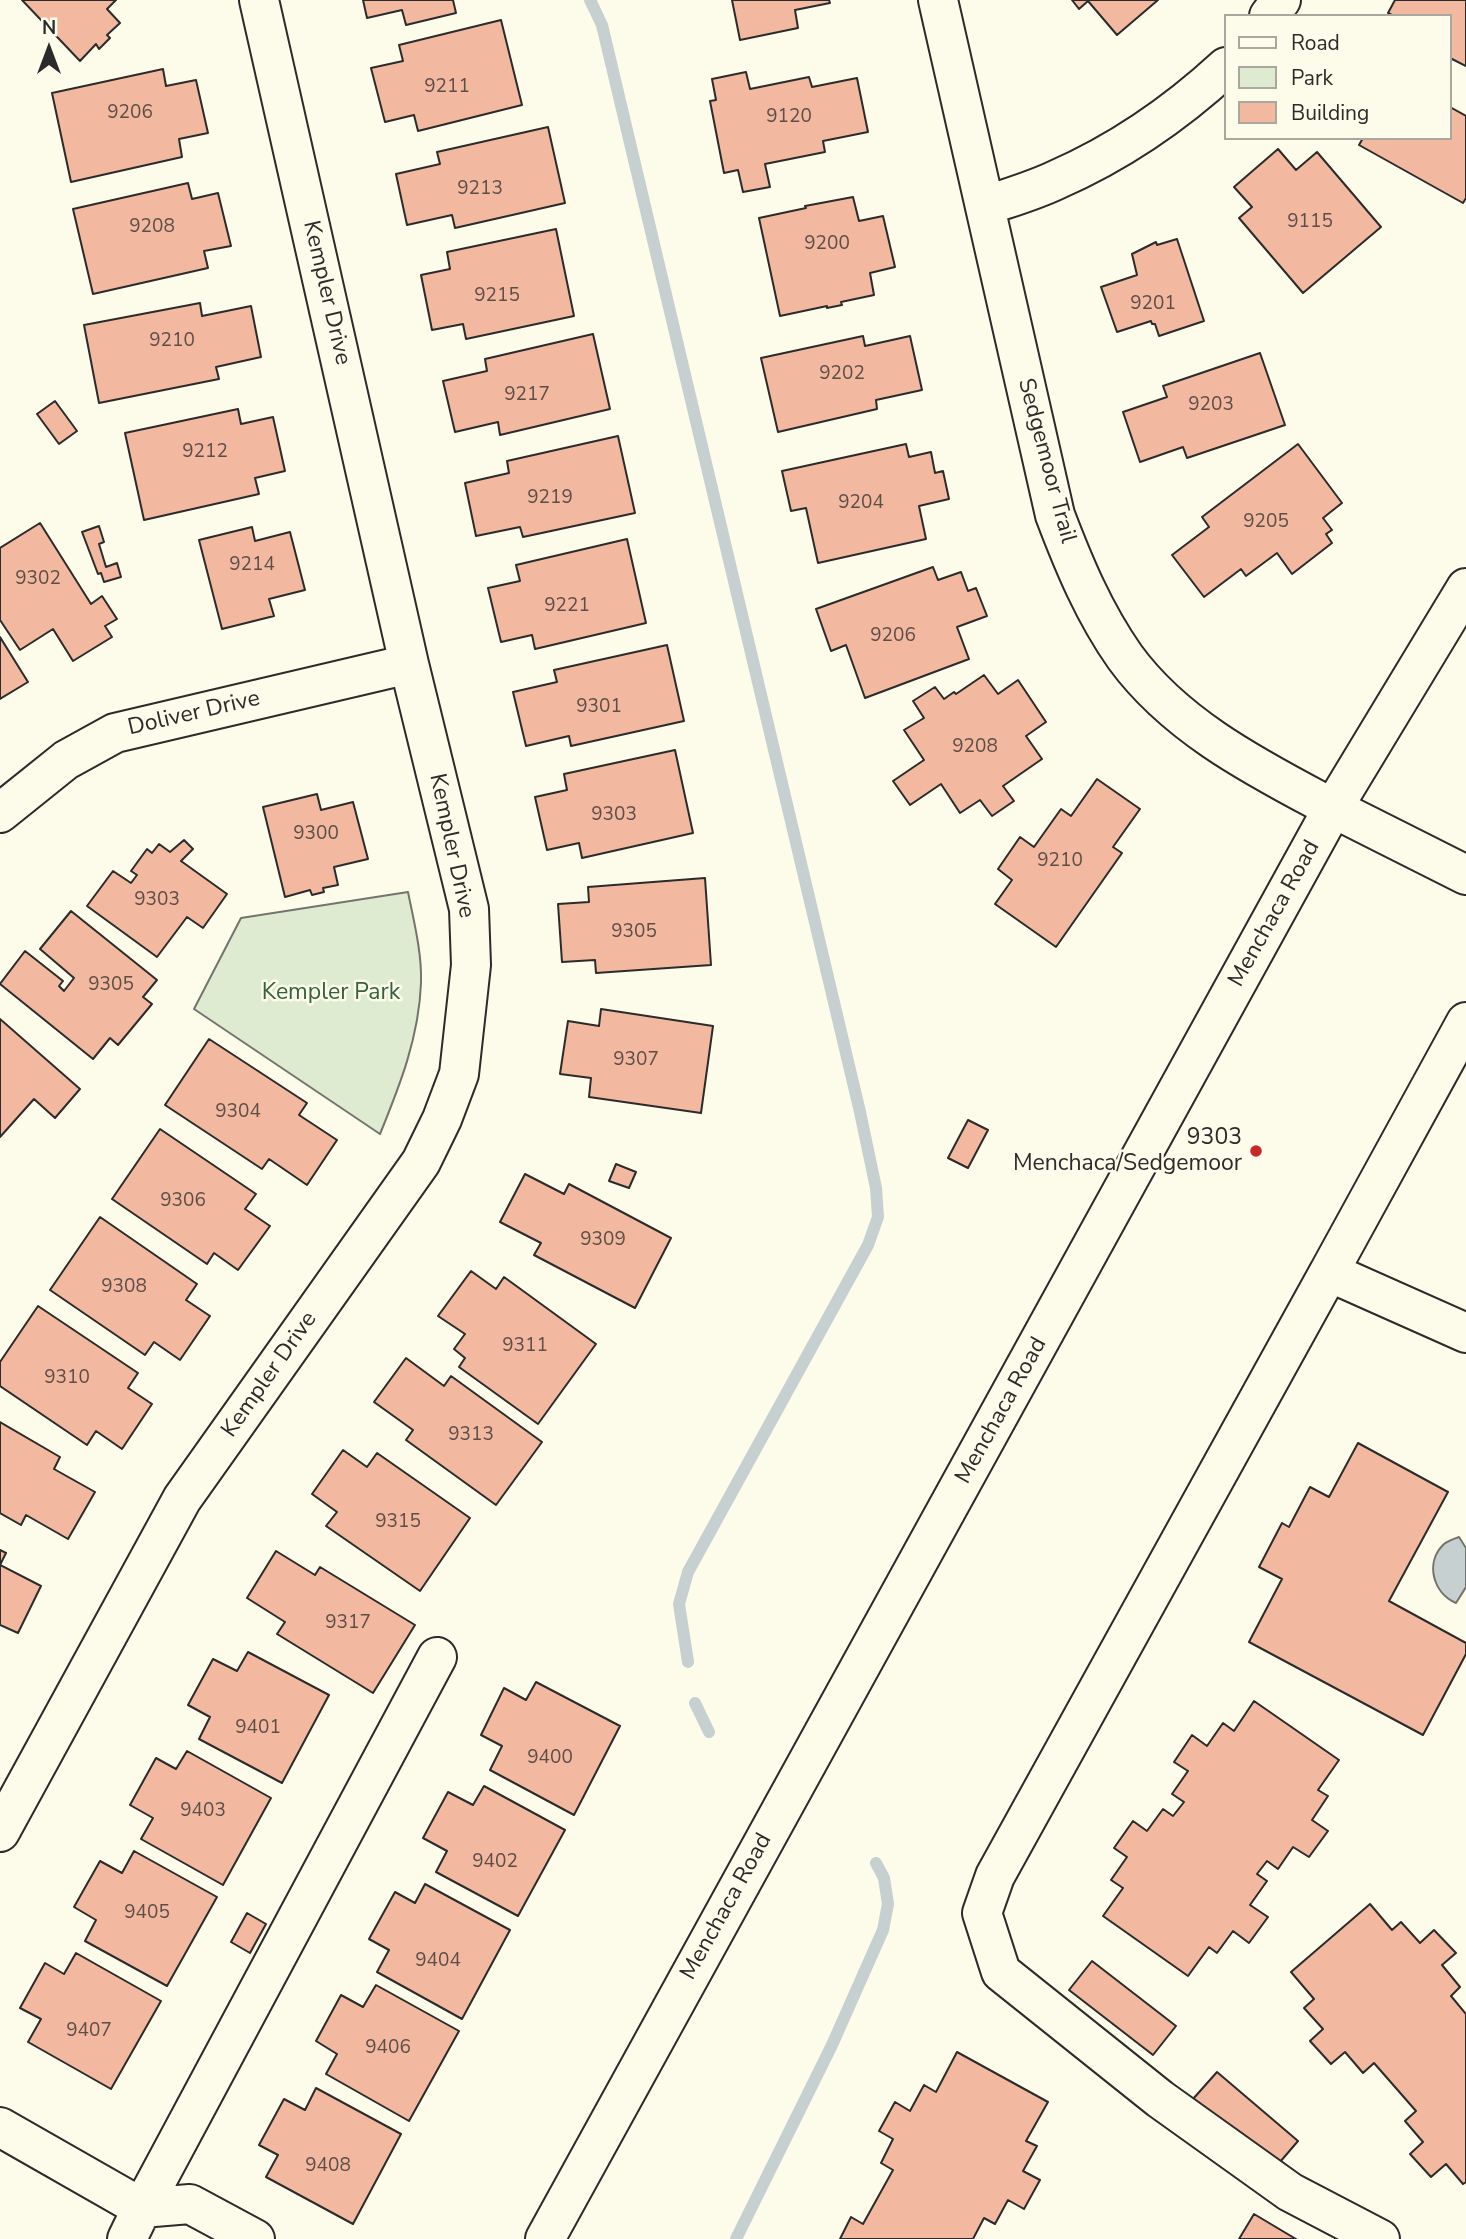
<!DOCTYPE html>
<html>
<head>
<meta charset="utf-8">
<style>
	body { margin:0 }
	#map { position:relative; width:1466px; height:2239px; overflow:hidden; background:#fdfbea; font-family:"Nunito Sans",sans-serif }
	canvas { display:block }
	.legend { position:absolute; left:1224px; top:14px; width:228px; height:126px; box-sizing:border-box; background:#fdfbea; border:2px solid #a9a89e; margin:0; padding:9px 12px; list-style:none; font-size:21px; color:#2b2b2b }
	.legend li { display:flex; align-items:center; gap:14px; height:35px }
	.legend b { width:35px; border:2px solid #a9a89e }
	.north { position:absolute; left:14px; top:14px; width:70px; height:70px; -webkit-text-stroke:5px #fdfbea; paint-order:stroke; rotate:0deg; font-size:19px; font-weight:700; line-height:28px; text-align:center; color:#2b2b2b }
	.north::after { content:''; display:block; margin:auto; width:24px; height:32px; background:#2b2b2b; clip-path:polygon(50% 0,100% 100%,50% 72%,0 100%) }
</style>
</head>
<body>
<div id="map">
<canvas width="1466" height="2239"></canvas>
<ul class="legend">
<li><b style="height:9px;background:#fdfbea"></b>Road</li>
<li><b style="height:19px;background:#deebd1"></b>Park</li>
<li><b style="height:19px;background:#f2b8a0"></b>Building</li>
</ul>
<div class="north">N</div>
</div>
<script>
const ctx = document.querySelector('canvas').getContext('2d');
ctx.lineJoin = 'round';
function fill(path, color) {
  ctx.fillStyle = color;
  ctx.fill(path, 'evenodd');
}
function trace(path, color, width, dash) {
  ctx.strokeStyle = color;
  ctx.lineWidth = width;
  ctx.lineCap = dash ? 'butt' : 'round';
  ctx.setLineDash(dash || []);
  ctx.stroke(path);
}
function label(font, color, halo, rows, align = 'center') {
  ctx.font = font + ' "Nunito Sans",sans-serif';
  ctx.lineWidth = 5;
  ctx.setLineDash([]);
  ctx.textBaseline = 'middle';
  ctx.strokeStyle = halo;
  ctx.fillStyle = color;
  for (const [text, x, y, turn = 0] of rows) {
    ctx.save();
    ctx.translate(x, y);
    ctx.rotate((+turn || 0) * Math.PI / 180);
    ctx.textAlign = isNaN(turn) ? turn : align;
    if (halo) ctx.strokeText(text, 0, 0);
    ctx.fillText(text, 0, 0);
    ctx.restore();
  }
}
const green = new Path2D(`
	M408,892C414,922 422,953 421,983C419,1037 400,1085 380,1134L194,1009L241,918Z`);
const water = new Path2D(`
	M1459,1537L1466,1548V1587L1456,1603C1433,1593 1425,1563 1443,1545C1447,1541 1454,1539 1459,1537Z`);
const stream = new Path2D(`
	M590,0L602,25L860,1112L876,1188L878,1217L868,1245L688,1572L679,1604L688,1662
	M695,1703L709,1732
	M736,2239L832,2045L883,1930L888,1904L884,1878L876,1863`);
const building = new Path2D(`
	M22,0H116L107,9L120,23L107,35L110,38L99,49L96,44L80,61Z
	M363,0H453L456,13L406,25L402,10L367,18Z
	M732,0H829L830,3L795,10L798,28L740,40Z
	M1072,0H1158L1117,35L1088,1L1079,9Z
	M1395,0H1466V66L1450,58V16H1394L1388,13Z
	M501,20L522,105L418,131L414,115L385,122L371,68L403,61L399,45Z
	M163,69L166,86L196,80L208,133L179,139L182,157L71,182L52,93Z
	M746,72L750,89L809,77L812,87L857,78L868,132L823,141L825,152L765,164L770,187L743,192L738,170L724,173L710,101L716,100L712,79Z
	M1450,107L1466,116V198L1463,203L1359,145L1363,138H1450Z
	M548,127L565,203L455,228L452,215L407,225L396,174L440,164L437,152Z
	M1278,149L1296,170L1317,152L1381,227L1303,293L1239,218L1252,207L1234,187Z
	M188,183L192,199L218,193L231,246L204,251L208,268L93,294L73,209Z
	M853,197L859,221L883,216L895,267L870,273L874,295L841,302L842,305L827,308V306L780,316L759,218L806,208L805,206Z
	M556,229L574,316L466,339L463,324L432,330L421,275L450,269L447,252Z
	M1177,239L1204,321L1159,336L1155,324H1152L1151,321L1117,332L1101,287L1137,275L1132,254L1156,242L1157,245Z
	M200,303L202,316L251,306L261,357L216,367L219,379L99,403L84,325Z
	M593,334L610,409L500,435L498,422L455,432L443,381L487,371L485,359Z
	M863,336L865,346L910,336L922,390L876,400L877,409L778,432L761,358Z
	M1260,353L1285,425L1187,458L1183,447L1140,462L1123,412L1167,397L1163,386Z
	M55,401L77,431L59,444L37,414Z
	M238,409L241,424L273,417L285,471L255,478L259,494L144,520L125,433Z
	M618,436L635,513L523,537L520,527L476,536L465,483L509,473L507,461Z
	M906,444L909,457L931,452L935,473L943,471L949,499L919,506L926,539L818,563L806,508L791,511L782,471Z
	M1298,444L1342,503L1323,518L1332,530L1326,534L1332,543L1292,574L1277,553L1246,576L1241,569L1204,597L1172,555L1209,527L1202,517Z
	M40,523L91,604L102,596L117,619L105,626L112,637L73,661L53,629L20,650L0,620V548Z
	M99,526L104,542L99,544L106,567L117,563L121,577L104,582L101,573L98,574L82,532Z
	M252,527L255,541L290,532L305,590L269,599L274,616L222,629L199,540Z
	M627,539L646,623L535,649L532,635L501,642L488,588L520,581L516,565Z
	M933,567L938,580L961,572L968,591L976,588L987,616L957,627L969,659L865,698L846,645L831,651L816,609Z
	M0,637L28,682L0,699Z
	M667,645L684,721L571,746L569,736L526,746L513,692L557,682L554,670Z
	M984,675L998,694L1018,680L1046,722L1026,736L1042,759L1003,786L1014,801L992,816L980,800L960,813L941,784L910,805L893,781L924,760L904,730L924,718L913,701L935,687L944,699L954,692L956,694Z
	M675,750L693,833L582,858L579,843L547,850L535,797L567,790L564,774Z
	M1097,779L1140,809L1113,847L1122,853L1056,947L995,904L1012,880L998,869L1020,837L1034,847L1061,809L1071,816Z
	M317,794L321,810L353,802L368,859L334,867L338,885L323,888L324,892L312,895L310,890L285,897L263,807Z
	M184,840L193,849L181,861L227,894L203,928L187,917L157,957L87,906L113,871L131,883L137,875L131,871L147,849L152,853L159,844L170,852Z
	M705,878L711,965L596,973L595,960L562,962L558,904L589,902L588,887Z
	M71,911L157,980L143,997L152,1004L118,1045L110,1038L93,1059L0,984L25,951L63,981L59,986L64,991L74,978L40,949Z
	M601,1009L713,1026L701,1113L589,1097L591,1078L560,1074L568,1021L599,1026Z
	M0,1019L80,1089L55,1118L34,1099L0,1137Z
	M209,1039L307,1103L299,1115L337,1140L307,1185L269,1159L262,1169L165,1105Z
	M968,1120L988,1130L968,1168L948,1158Z
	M160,1129L256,1194L245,1209L270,1226L238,1270L214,1253L207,1264L112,1199Z
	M616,1164L636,1172L629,1188L609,1181Z
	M525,1174L564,1194L569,1184L671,1238L635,1308L534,1255L541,1243L500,1222Z
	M100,1217L197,1284L186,1300L210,1316L180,1360L154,1342L145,1355L50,1290Z
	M471,1271L496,1289L504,1277L596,1344L538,1424L459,1367L465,1358L454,1349L465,1334L438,1316Z
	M38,1306L138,1373L128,1388L152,1404L122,1449L96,1431L87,1445L0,1386V1362Z
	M406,1358L444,1386L451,1376L542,1442L496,1505L406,1440L413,1430L374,1402Z
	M0,1422L60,1457L54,1469L95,1492L68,1539L26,1515L21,1525L0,1513Z
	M1358,1443L1448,1492L1389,1601L1466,1643V1654L1423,1735L1249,1642L1282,1579L1259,1567L1282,1523L1289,1527L1310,1487L1329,1497Z
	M343,1450L367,1467L377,1453L470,1518L420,1591L326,1526L337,1512L312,1494Z
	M0,1550L6,1553L0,1565L41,1586L18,1633L0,1625Z
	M276,1551L315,1575L320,1567L415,1625L373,1693L277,1634L285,1622L247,1598Z
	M248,1652L329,1695L282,1783L199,1739L210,1717L188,1705L213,1659L237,1671Z
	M536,1682L620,1726L574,1815L490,1770L502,1746L481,1735L504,1688L526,1700Z
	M1254,1701L1339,1760L1318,1790L1328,1796L1312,1820L1328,1831L1309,1857L1293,1847L1278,1869L1267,1861L1257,1874L1267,1881L1250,1905L1268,1917L1249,1943L1233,1931L1217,1953L1209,1947L1188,1976L1103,1916L1123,1888L1111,1880L1127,1857L1114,1848L1133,1821L1147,1831L1163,1809L1173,1816L1184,1802L1172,1794L1188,1771L1174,1762L1192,1735L1207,1746L1223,1723L1234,1731Z
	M187,1751L271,1798L223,1885L141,1839L153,1818L130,1805L156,1758L176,1769Z
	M484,1786L565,1830L518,1916L436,1872L447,1851L423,1838L448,1792L473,1805Z
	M134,1851L217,1897L167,1986L85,1941L96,1920L74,1907L100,1861L122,1873Z
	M425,1884L510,1930L462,2019L377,1972L389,1950L369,1939L395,1892L415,1903Z
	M1370,1904L1392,1930L1401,1922L1420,1943L1434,1930L1456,1953L1442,1965L1460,1987L1451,1996L1466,2014V2182L1463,2184L1446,2164L1431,2177L1410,2154L1423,2142L1405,2121L1416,2111L1374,2063L1363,2073L1345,2052L1331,2064L1310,2041L1323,2029L1304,2008L1314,1999L1291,1972Z
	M247,1913L266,1924L250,1953L231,1942Z
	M76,1953L161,2001L111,2089L28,2042L41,2019L20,2008L45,1963L64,1974Z
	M1092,1961L1176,2026L1153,2055L1069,1990Z
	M376,1985L459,2031L409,2121L326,2074L337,2054L316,2041L341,1995L363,2007Z
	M957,2052L1048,2102L1026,2141L1037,2146L1023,2171L1040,2180L1024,2209L1008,2200L995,2224L984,2218L973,2239H840L851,2217L863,2224L893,2170L881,2163L893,2139L879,2131L895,2102L910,2111L924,2085L936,2092Z
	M1217,2072L1298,2141L1274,2169L1193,2099Z
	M316,2088L401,2134L353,2224L266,2177L278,2155L259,2145L284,2099L305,2110Z
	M1254,2214L1296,2239H1239Z`);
const minor = new Path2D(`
	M938,0L1055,515C1074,565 1094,613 1125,657C1173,723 1249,764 1319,801C1368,826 1417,850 1466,875
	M1269,16L1281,0
	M985,206C1008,198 1033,191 1056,180C1120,152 1175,114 1226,67
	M0,813L66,760L115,733L409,664
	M1466,1022L1329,1272L1466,1333
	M1329,1272L995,1876L982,1913L1001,1972L1160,2099L1290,2192L1380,2239
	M0,1832L182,1499L421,1162L442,1119L459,1074L471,965L469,909L409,664L259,0
	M0,2127L142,2208L190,2204L255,2239
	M127,2239L142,2208L437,1657`);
const major = new Path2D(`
	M545,2239L1333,808L1466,588`);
const markers = [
	[1256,1151,7,"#c62828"]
];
const numberNames = [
	["9211",447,87],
	["9206",130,113],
	["9120",789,117],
	["9213",480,189],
	["9115",1310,222],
	["9208",152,227],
	["9200",827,244],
	["9215",497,296],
	["9201",1153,304],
	["9210",172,341],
	["9202",842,374],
	["9217",527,395],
	["9203",1211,405],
	["9212",205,452],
	["9219",550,498],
	["9204",861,503],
	["9205",1266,522],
	["9214",252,565],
	["9302",38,579],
	["9221",567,606],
	["9206",893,636],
	["9301",599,707],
	["9208",975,747],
	["9303",614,815],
	["9300",316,834],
	["9210",1060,861],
	["9303",157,900],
	["9305",634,932],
	["9305",111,985],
	["9307",636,1060],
	["9304",238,1112],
	["9306",183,1201],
	["9309",603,1240],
	["9308",124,1287],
	["9311",525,1346],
	["9310",67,1378],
	["9313",471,1435],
	["9315",398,1522],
	["9317",348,1623],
	["9401",258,1728],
	["9400",550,1758],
	["9403",203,1811],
	["9402",495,1862],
	["9405",147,1913],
	["9404",438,1961],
	["9407",89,2031],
	["9406",388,2048],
	["9408",328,2166]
];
const streetNames = [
	["Kempler Drive",326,293,77],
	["Sedgemoor Trail",1046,461,75],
	["Doliver Drive",194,714,-13],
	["Kempler Drive",451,846,78],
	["Menchaca Road",1275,914,-61],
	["Kempler Drive",270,1375,-55],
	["Menchaca Road",1002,1411,-61],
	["Menchaca Road",727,1907,-61]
];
const parkNames = [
	["Kempler Park",331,993]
];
const poiNames = [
	["9303",1242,1138],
	["Menchaca/Sedgemoor",1242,1164]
];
fill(green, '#deebd1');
trace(green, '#74746e', 2);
fill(water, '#c7d0d0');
trace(water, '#74746e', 2);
trace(stream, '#c7d0d0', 12);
fill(building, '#f2b8a0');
trace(building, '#2b2b2b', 2);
trace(minor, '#2b2b2b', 42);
trace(major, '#2b2b2b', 42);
trace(minor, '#fdfbea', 38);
trace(major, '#fdfbea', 38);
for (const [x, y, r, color] of markers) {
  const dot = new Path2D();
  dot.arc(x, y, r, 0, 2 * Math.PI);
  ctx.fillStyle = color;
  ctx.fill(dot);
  trace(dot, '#fdfbea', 2.5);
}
label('19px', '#5d4e48', null, numberNames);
label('23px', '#2b2b2b', '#fdfbea', streetNames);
label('23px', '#34623c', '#fdfbea', parkNames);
label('23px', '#2b2b2b', '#fdfbea', poiNames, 'right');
</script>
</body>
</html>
